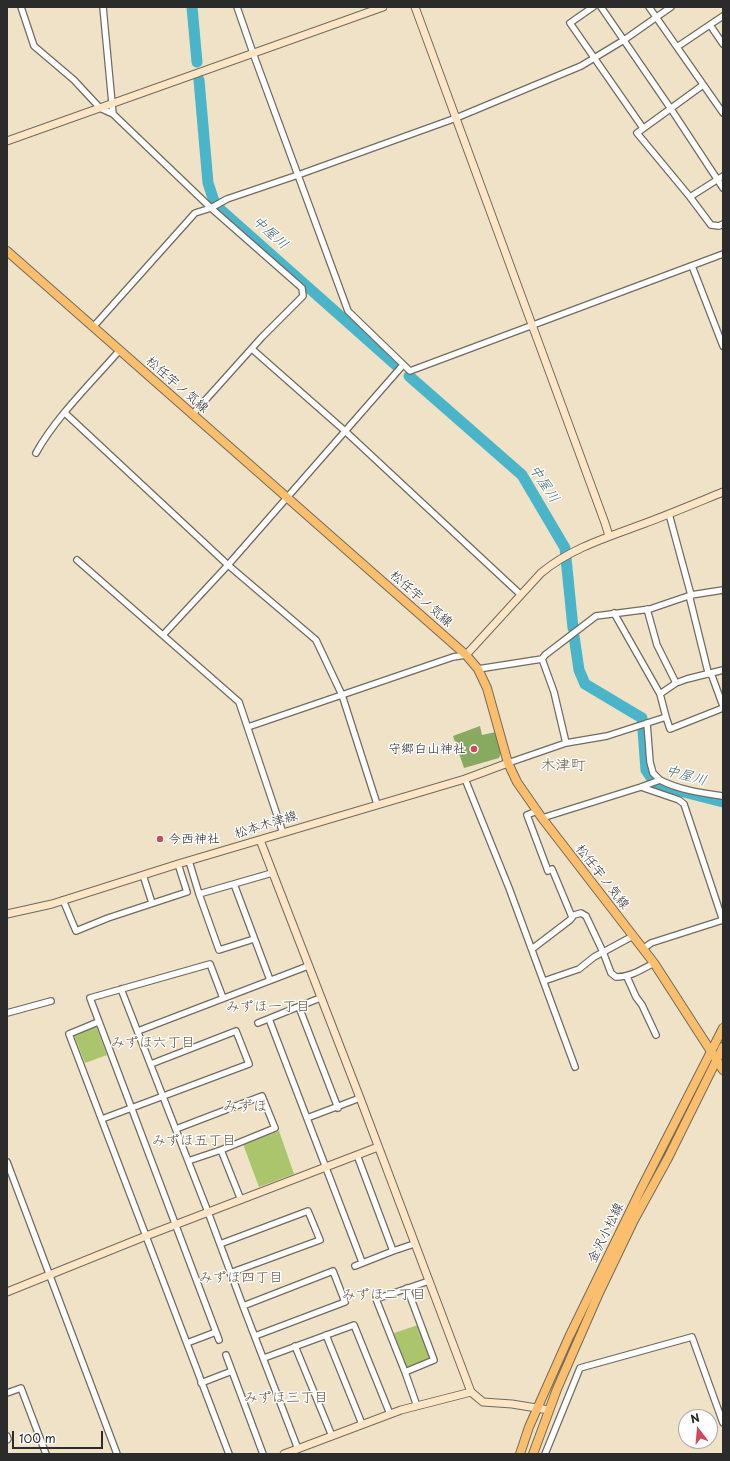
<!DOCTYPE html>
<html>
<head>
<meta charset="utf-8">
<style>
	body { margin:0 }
	#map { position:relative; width:730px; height:1461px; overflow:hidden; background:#f0e2c6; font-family:"Playpen Sans",sans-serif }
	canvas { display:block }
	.frame { position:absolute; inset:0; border:8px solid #2b2b2b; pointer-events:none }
	.north { position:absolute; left:678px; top:1409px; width:40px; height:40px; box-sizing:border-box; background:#fff; border:1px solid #aaa; border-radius:50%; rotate:344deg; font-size:11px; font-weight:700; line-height:16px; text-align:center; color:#2b2b2b }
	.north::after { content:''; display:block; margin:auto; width:14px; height:18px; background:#d1495b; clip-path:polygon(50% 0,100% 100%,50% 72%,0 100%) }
	.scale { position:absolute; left:12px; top:1431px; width:91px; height:18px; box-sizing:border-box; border:2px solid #2b2b2b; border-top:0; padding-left:5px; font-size:12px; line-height:14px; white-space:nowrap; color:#2b2b2b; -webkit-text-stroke:3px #fff; paint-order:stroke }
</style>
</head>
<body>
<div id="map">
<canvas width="730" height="1461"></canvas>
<div class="frame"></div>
<div class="north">N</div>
<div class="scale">100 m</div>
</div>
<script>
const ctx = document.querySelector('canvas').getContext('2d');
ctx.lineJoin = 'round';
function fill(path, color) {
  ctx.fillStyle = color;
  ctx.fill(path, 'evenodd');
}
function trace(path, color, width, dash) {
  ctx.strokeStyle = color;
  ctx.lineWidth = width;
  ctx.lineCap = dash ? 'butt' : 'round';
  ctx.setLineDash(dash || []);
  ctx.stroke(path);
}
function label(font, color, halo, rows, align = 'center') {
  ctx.font = font + ' "Playpen Sans","Klee One",sans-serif';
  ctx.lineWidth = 3;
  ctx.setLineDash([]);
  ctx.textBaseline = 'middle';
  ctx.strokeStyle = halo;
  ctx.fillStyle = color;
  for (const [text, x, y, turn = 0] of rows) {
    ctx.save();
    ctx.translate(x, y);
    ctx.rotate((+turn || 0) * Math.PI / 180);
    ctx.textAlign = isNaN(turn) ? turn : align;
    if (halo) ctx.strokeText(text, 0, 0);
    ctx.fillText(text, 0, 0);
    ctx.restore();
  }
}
const green = new Path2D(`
	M96,1026L107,1055L85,1063L74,1035Z
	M279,1131L294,1174L259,1187L243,1144Z
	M418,1325L431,1358L407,1368L394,1333Z`);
const forest = new Path2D(`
	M480,726L482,735L496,732L502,751L499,758L464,768L453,736Z`);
const river = new Path2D(`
	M192,7L197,62
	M199,80L208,183L214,201L221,210L398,367
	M409,376L522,475L565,548L573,628
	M574,636L579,670L585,684L642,718L646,770L656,785L723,802`);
const street = new Path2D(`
	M21,7L34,46L74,80L100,108L113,114L211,208L302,288L303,296L262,337L192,415
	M103,7L113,114
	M237,7L253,53L348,311L410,371L723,254
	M593,7L570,23L643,128
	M601,7L671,109L723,188
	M649,7L723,113
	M710,25L723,44
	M677,47L723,16
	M703,85L637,133L690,197L711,225L719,226L723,224
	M690,197L723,176
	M692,266L723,346
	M94,326L195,213L211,208L227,199L298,175L456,118L581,66L624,40L671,7
	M252,349L345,431L521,595
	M65,413L228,565L316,640L342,695L377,804
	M36,453C56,417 92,382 119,351
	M669,514L691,595L690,599L708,672L712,676L723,706
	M77,560L239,702L283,833
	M647,609L657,645L676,683L660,694
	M163,635L228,565L403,365
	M542,659L554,692L566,743
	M478,669L542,659L545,655L596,616L650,609L691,595L723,590
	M676,683L687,679L723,670
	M666,717L670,729L723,708
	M647,723L650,762L653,773L660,780
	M248,727L453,657L466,655
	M508,763L566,743L607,736L666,717L660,694L614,613
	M465,779L509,888L575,1067
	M641,787L679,800L684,804L723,921
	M537,811L527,815L548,871
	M542,818L641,787L660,780C679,790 702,793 723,796
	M189,861L199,894L219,950L254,939
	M552,869L572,917
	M143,875L152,903
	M234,884L270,980
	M199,894L272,873
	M63,900L76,931L108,918L187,892L178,864
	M532,949L570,920L574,915L581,913L586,916L603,952L611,973L616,977C630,977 641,970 654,963
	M643,949L651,943L723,920
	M627,977L636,997L642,1005L656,1035
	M544,981L579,969L594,957L633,936
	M121,989L208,1212L243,1306L298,1449
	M299,1007L338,1108
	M7,1013L51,1001
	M269,1019L362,1262
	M98,1022L69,1034L229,1454
	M258,1023L320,998
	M138,1031L308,966
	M307,1118L360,1098
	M102,1119L249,1064L236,1031L151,1064
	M176,1129L262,1096L275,1128L221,1150L188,1161
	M221,1150L241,1200
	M357,1155L393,1251
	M7,1162L117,1454
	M220,1244L308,1211L320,1240L230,1273
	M355,1266L393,1251L414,1244
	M243,1306L333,1271L345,1302L255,1336
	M216,1332L219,1340
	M326,1335L362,1424
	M187,1343L216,1332L90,998L210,964L223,998
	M295,1346L332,1436
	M226,1355L263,1454
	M264,1358L354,1325L390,1414
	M405,1372L434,1360L407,1288
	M201,1383L232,1371
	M7,1393L21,1388L46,1454
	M417,1406L405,1372L376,1299L429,1281
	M7,1436L8,1439L7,1440
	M545,1454L580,1368L692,1337L723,1423`);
const secondary = new Path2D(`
	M415,7L605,523L609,536
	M7,141L383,7
	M466,655L541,573C571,548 608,537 643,524C670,514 696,503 723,492
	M260,840L360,1098L471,1392L483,1402L512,1404L549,1410
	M7,914L52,904L178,864L465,779L508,763
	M7,1292L146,1236L378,1147
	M284,1454L401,1410L471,1392`);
const primary = new Path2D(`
	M7,251L466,655L478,669L487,688L508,763L517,782L542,818L654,963L723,1070
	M520,1454L529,1427L569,1337L641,1189L723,1028
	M533,1454L557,1389L599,1293L634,1220L668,1158L723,1047`);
const markers = [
	[474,749,4,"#d1495b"],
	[160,839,4,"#d1495b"]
];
const streetNames = [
	["松任宇ノ気線",177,385,41],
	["松任宇ノ気線",421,599,41],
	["松本木津線",266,825,-17],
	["松任宇ノ気線",602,877,52],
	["金沢小松線",606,1233,-64]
];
const poiNames = [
	["守郷白山神社",466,749],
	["今西神社",168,839,"left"]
];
const waterNames = [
	["中屋川",270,233,42],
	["中屋川",544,484,57],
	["中屋川",686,776,16]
];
const neighbourhoodNames = [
	["みずほ一丁目",268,1007],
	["みずほ六丁目",153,1043],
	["みずほ五丁目",194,1141],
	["みずほ四丁目",241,1278],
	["みずほ二丁目",384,1295],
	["みずほ三丁目",286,1398]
];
const quarterNames = [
	["木津町",563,766],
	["みずほ",245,1107]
];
fill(green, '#aac56c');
fill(forest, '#87aa60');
trace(river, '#4ab4c8', 11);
trace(street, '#706b61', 8);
trace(secondary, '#706b61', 9);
trace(primary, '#706b61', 10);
trace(street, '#fff', 5.5);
trace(secondary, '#fde5c5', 7);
trace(primary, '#fabe6d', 8);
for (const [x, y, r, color] of markers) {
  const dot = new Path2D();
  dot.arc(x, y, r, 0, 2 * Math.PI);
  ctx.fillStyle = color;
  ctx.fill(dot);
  trace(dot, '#fff', 1.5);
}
label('13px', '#2b2b2b', '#fff', streetNames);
label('13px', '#2b2b2b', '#fff', poiNames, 'right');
label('italic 14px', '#37626a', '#fff', waterNames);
label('14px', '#6a543f', '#fff', neighbourhoodNames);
label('15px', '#6a543f', '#fff', quarterNames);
</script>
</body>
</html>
